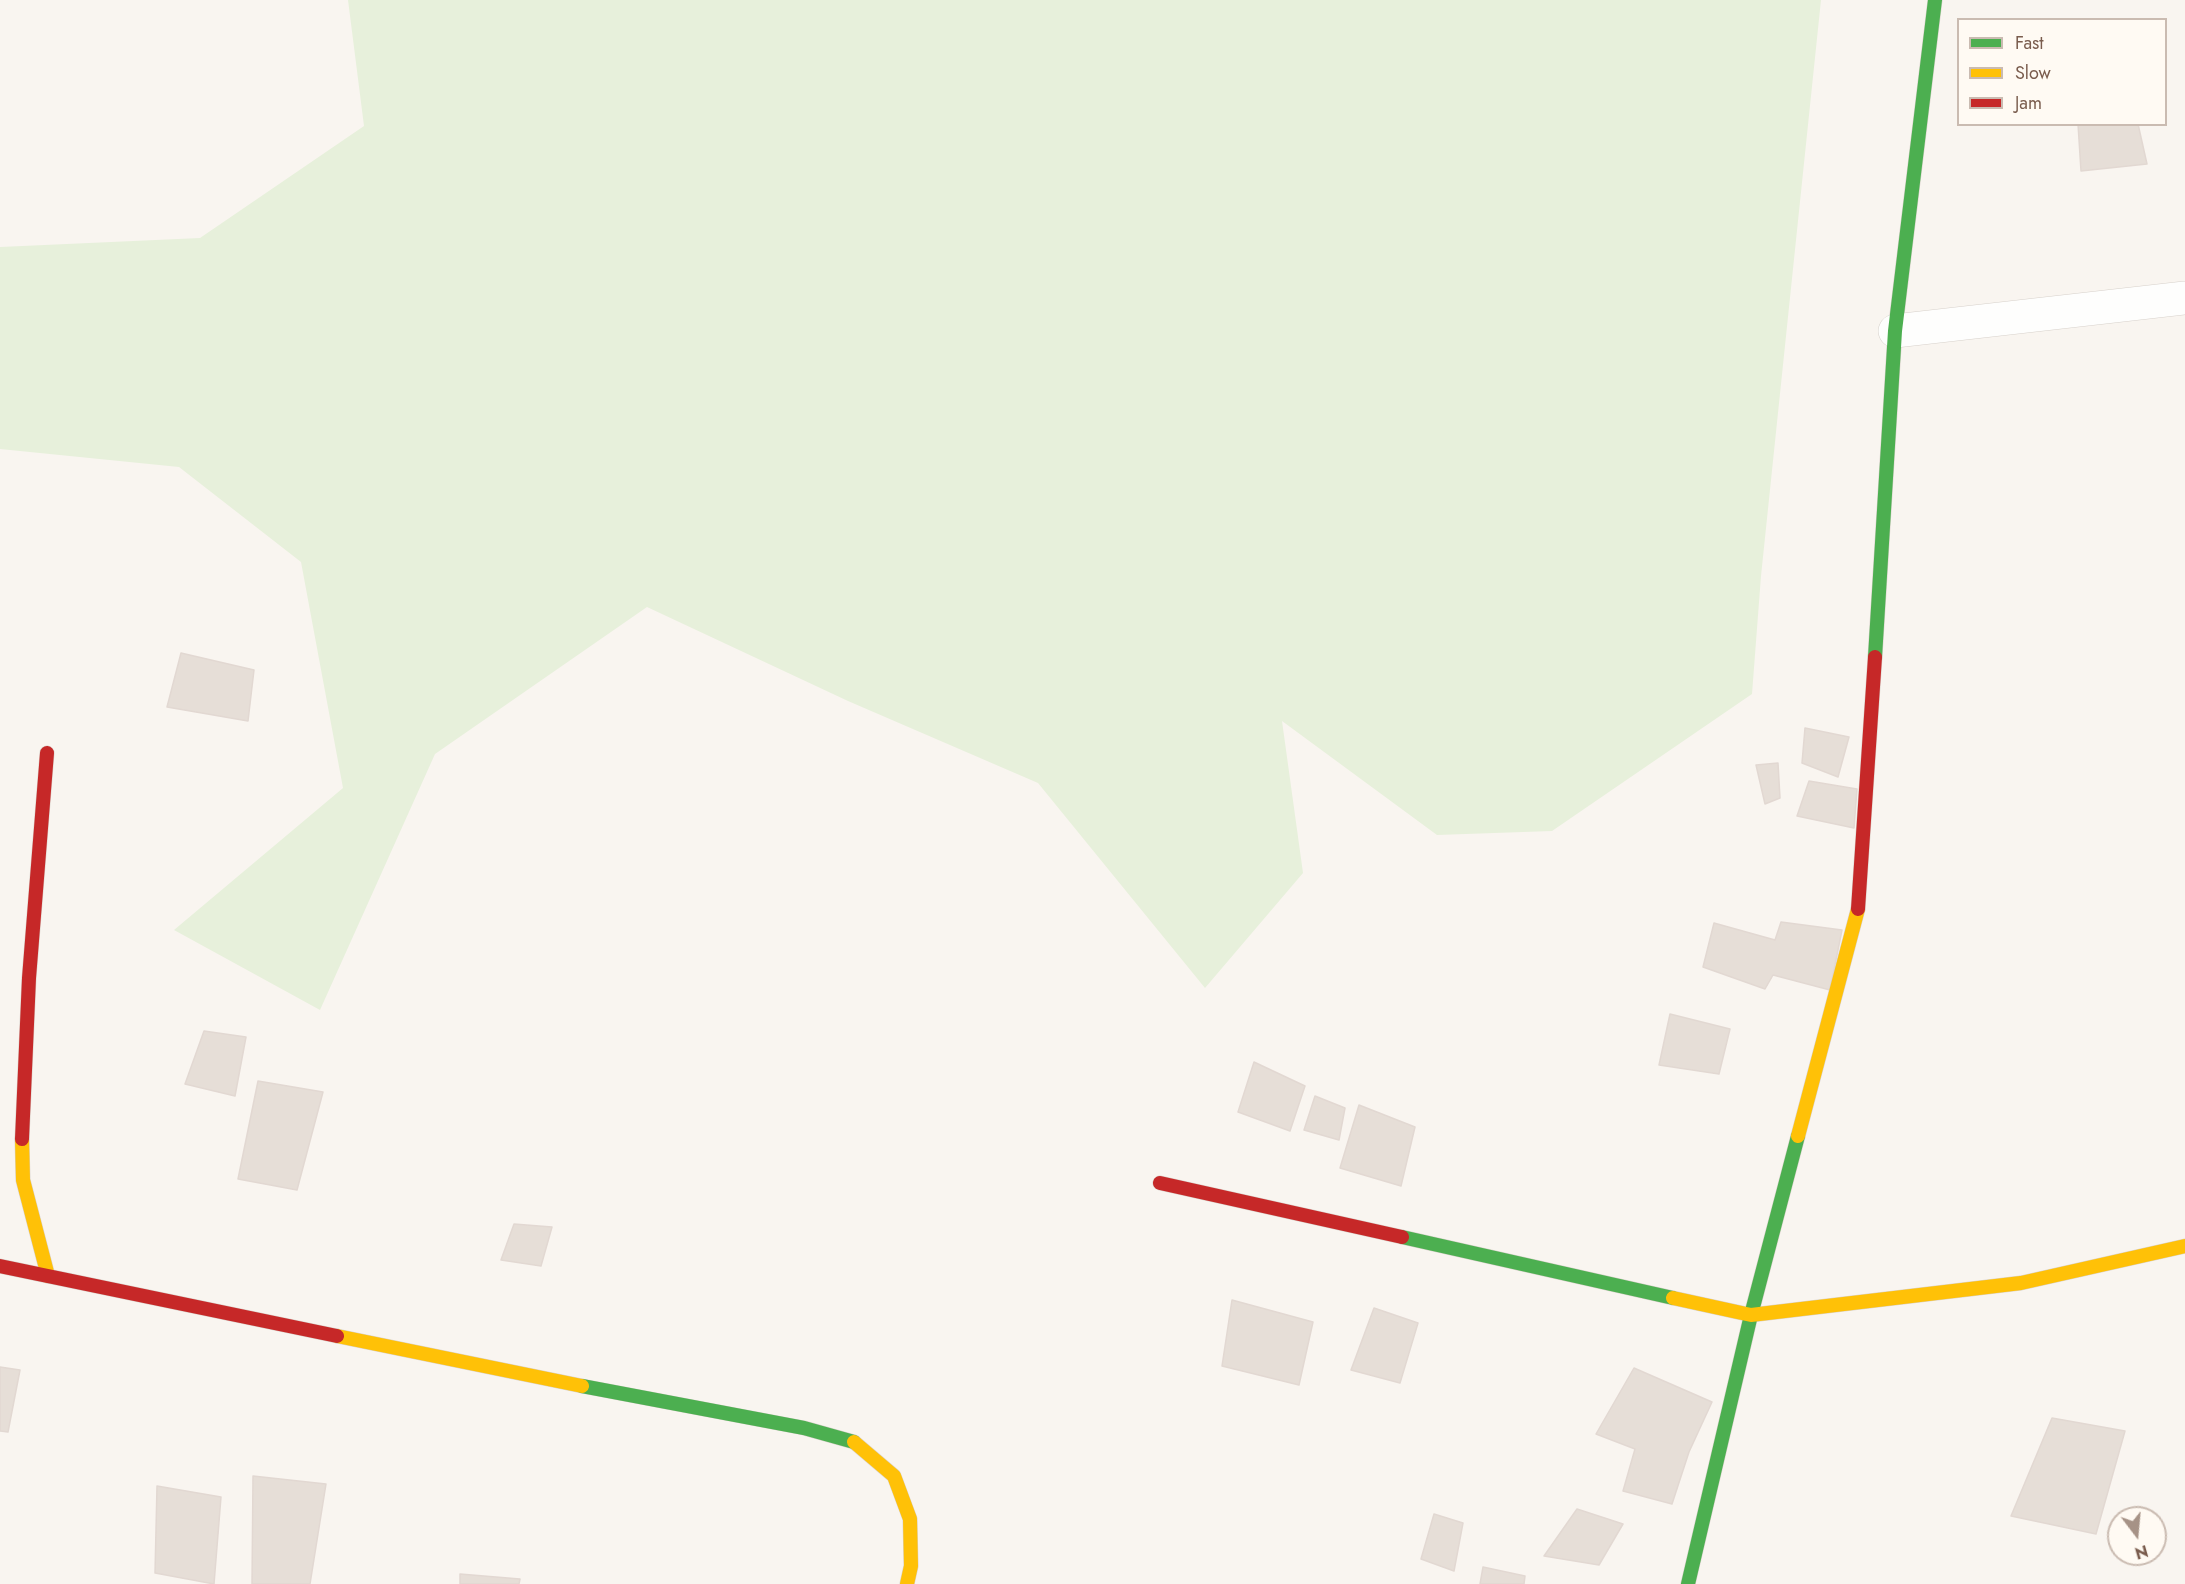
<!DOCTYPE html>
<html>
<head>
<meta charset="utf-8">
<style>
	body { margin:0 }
	#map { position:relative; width:2185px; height:1584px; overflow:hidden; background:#f9f5f0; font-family:Jost,sans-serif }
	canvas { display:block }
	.legend { position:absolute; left:1957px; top:18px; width:210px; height:108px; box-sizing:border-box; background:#fffaf3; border:2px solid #cabbb1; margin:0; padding:8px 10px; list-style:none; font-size:18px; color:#7a5c4d }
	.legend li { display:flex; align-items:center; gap:12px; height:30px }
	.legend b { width:30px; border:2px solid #cabbb1 }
	.north { position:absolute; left:2107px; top:1506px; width:60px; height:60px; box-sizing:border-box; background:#fffaf3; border:2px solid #cabbb1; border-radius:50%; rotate:164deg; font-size:16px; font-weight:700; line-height:24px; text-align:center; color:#7a5c4d }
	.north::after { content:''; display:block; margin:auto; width:21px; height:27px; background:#a69286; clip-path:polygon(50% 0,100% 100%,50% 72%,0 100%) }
</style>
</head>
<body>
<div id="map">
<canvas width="2185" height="1584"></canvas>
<ul class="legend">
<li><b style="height:8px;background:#4caf50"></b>Fast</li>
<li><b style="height:8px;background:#ffc107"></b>Slow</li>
<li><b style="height:8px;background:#c62828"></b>Jam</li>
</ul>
<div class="north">N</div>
</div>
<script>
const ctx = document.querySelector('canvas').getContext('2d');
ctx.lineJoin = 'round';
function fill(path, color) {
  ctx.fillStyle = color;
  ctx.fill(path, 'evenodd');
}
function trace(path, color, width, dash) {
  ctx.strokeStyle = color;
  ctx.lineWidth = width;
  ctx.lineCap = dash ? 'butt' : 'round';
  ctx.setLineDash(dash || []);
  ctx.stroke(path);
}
const green = new Path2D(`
	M348,0H1821L1761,576L1752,694L1552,831L1437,835L1282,721L1303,873L1205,988L1038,783L848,701L647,607L435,754L320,1010L174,930L343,788L301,562L179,467L0,449V247L200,238L364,126Z`);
const building = new Path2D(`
	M2078,124H2138L2147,164L2081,171Z
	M181,653L254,670L248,721L167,707Z
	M1805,728L1849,737L1838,777L1802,763Z
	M1778,763L1780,798L1765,804L1756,765Z
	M1809,781L1857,789L1854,828L1797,816Z
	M1781,922L1842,930L1830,990L1773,975L1765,989L1703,967L1714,923L1775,940Z
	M1670,1014L1730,1029L1719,1074L1659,1065Z
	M204,1031L246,1037L235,1096L185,1084Z
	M1254,1062L1305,1086L1290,1131L1238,1112Z
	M258,1081L323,1092L297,1190L238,1179Z
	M1315,1096L1345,1108L1339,1140L1304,1130Z
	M1359,1105L1415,1127L1401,1186L1340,1168Z
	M514,1224L552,1227L541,1266L501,1260Z
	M1232,1300L1313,1322L1299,1385L1222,1366Z
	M1374,1308L1418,1323L1400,1383L1351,1370Z
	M0,1367L20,1370L8,1432L0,1431Z
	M1634,1368L1712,1402L1689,1452L1672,1504L1623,1491L1635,1449L1596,1434Z
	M2052,1418L2125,1431L2096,1534L2011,1516Z
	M253,1476L326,1484L310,1584H252Z
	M157,1486L221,1497L214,1584L155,1573Z
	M1577,1509L1623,1524L1599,1565L1544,1556Z
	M1434,1514L1463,1523L1454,1571L1421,1559Z
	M1483,1567L1525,1576L1524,1584H1480Z
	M460,1574L520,1579L519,1584H460Z`);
const street = new Path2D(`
	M1895,331L2185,298`);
const fast = new Path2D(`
	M1875,657L1895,331L1935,0
	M1402,1237L1673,1298
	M582,1386L804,1428L854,1442
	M1688,1584L1751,1315L1798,1136`);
const slow = new Path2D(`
	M1798,1136L1858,909
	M22,1139L23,1180L48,1276
	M1673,1298L1751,1315L2021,1283L2185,1246
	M337,1336L582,1386
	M854,1442L894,1476L910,1519L911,1566L907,1584`);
const jam = new Path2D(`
	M1858,909L1875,657
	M22,1139L29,978L47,753
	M1160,1183L1402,1237
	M0,1266L337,1336`);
fill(green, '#e7f0db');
fill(building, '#e6ded7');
trace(building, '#e2d8d2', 1.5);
trace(street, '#d7d1cb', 34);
trace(fast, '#d9d2cb', 15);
trace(slow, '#d9d2cb', 15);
trace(jam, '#d9d2cb', 15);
trace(street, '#fefefd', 33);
trace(fast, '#4caf50', 14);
trace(slow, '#ffc107', 14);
trace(jam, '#c62828', 14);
</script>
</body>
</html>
